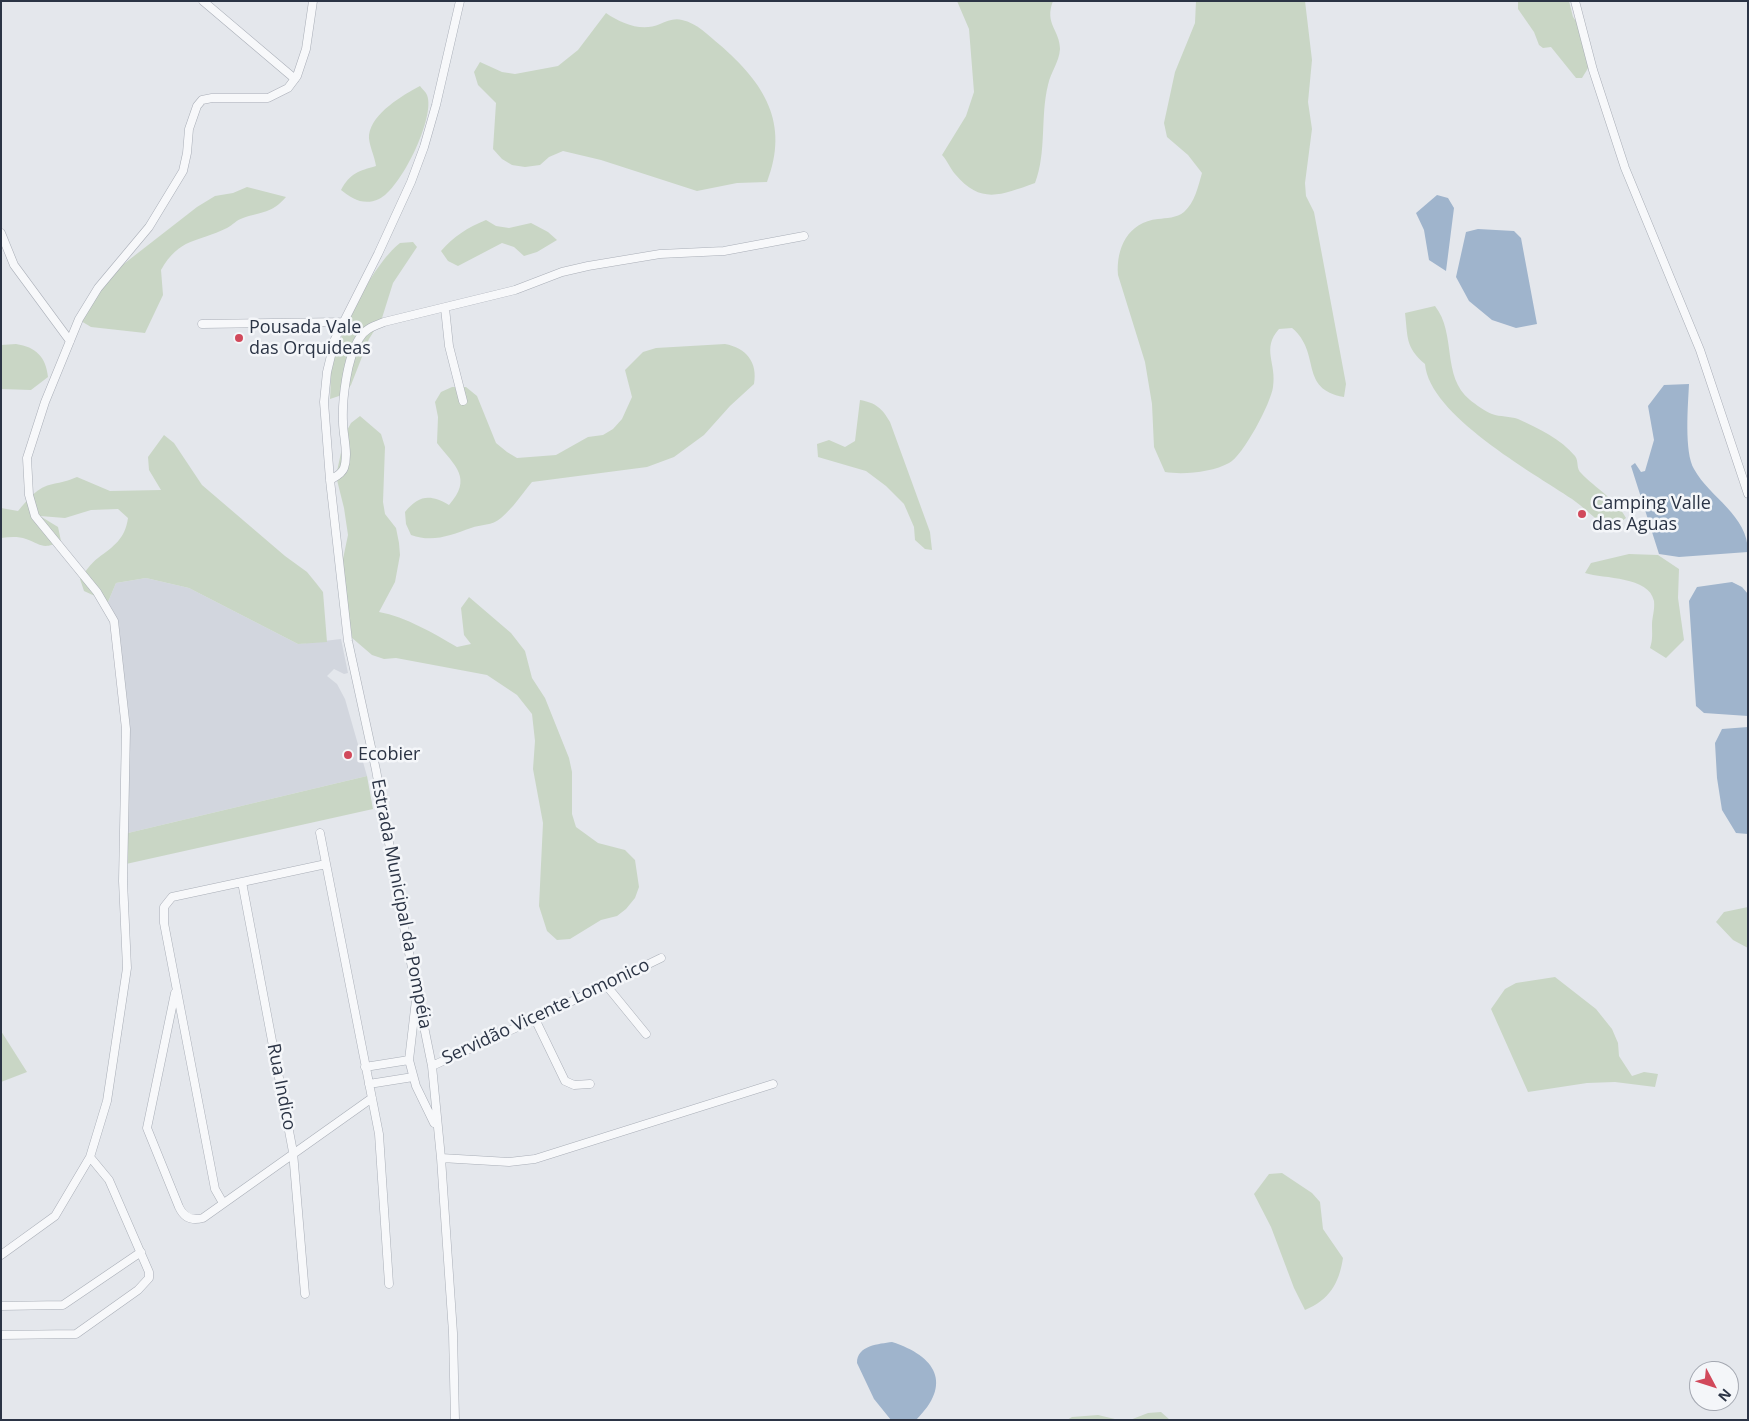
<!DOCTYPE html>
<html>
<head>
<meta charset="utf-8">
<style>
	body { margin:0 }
	#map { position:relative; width:1749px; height:1421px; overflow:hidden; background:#e4e7ec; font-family:"Open Sans",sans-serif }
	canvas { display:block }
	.frame { position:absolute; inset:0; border:2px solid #2b3445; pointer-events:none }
	.north { position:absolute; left:1689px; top:1361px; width:50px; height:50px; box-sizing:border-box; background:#f4f6f9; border:1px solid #a4a8b1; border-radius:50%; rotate:130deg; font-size:14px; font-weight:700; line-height:20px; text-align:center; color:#2b3445 }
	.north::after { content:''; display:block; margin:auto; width:18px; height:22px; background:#d1495b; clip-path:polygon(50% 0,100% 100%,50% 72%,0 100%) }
</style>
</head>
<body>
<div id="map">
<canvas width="1749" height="1421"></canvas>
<div class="frame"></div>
<div class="north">N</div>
</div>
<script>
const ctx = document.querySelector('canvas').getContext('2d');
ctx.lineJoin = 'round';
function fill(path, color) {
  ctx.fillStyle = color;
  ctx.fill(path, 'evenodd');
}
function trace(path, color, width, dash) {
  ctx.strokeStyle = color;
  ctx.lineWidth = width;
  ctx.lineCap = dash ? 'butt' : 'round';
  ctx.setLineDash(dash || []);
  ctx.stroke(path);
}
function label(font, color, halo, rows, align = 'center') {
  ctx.font = font + ' "Open Sans",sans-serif';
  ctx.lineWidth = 5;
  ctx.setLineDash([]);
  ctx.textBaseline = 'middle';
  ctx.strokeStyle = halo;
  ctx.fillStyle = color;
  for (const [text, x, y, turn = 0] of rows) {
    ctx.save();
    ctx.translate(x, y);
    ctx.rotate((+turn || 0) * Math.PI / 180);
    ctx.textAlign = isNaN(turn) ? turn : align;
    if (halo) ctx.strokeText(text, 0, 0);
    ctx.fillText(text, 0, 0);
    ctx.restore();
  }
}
const built = new Path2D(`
	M146,578L189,588L298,644L341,639L348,673L344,674L334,669L327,676L337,684L345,699L367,776L128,833V732L118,623L108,602L116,583Z`);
const green = new Path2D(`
	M957,1H1053C1044,24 1060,30 1060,49C1059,63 1051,71 1048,85C1040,117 1047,152 1035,183C1001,195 981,205 955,174C950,168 947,160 942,155L966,116L974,92L969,29Z
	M1196,1H1305L1312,60L1308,102L1312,129L1305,183L1306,196L1314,212L1346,384L1344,397C1298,389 1322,353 1292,328L1279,329C1261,349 1277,363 1273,387C1271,403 1243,456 1229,463C1213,472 1184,475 1165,472L1154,447L1152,404L1145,362L1118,275C1116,248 1128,222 1158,219C1166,218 1177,218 1184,212C1195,202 1198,187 1202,173L1188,155L1167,137L1164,123L1175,72L1195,23Z
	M1518,1H1569L1573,17L1580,26L1590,65L1582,78H1576L1551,47L1543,48L1539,45L1534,32L1518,9Z
	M606,13C622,24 642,32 660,24C667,21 674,18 682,20C697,23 709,36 720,45C764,83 790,123 767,182L737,183L697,191L601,160L563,151L549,157L540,165L525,167L512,165L502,159L493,149L496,103L478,85L474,72L480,62L502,72L515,74L558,66L578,50Z
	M420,86C422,89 426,92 427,95C436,117 400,190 379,199C364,206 352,199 341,190C350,173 359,171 376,166C375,157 368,143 369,135C372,113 403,95 420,86Z
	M247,187L286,197C271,214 263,211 243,218C236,220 233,225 227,228C197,243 180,237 161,270L163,295L145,333L91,327L81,321L107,277L197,207L215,196L233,193Z
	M486,220L496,226L509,228L531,223L548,232L557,240L537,252L524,256L514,247L502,243L458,266L448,261L441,251C454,236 467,228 486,220Z
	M413,242L417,247L393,283L382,318L369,339L351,385L342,395L330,399C331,390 330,381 331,372C338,335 371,266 400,243Z
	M1435,306C1457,334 1441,376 1470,400C1475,404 1486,412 1492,414C1500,417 1510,416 1518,419C1538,428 1561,439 1575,456C1579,461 1576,469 1581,473C1596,489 1616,499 1626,518L1617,525L1604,526C1594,517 1583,507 1572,499C1532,472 1429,415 1425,364C1405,347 1408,337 1405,313Z
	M16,344C36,347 46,357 48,377L31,390L1,389V345Z
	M725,344C746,348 758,362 754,384L730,406L704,435L674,457L647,467L532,482C522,494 513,508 501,518C492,526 481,524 471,528C451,535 433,543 411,535L406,524L405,512C419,495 430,494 449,505C473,478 455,466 437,443L438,417L435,402L441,392L452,387H466L477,396L496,443L507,452L517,458L556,455L588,437L603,435L613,429L622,419L632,397L625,370L643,352L656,348Z
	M860,400C876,403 882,408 890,422L930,532L932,550L925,549L915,540L914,527L904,504L886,486L866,471L818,457L817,444L829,440L845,447L855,441Z
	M360,416L381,434L385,447L383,502L385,514L396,528L399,543L400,555L395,582L379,612C406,617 433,633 457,647L471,644L464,635L461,608L469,597L511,633L525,651L532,678L545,698L569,758L572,772V814L576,827L598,843L625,850L635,860L639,887L635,898L626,909L617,916L601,920L570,939L557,940L547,931L539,906L543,823L533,769L535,741L532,714L517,695L487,675L396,658L384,659L372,655L351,637L340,573L348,535L344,508L336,476L345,434L351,423Z
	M164,435L174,443L202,485L285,556L307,572L316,583L323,592L327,642L298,644L189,588L146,578L116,583L108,602L84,591L80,579C85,572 91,563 98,558C114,546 125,539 128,518L118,509L91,510L65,518L40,516L58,527L61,541C43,550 42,545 26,539C18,536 9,537 1,538V508L18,511C28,499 37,487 53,484C62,482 68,481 77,477L110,491L161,490L149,470L148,457Z
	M1629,554L1658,555L1679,569L1678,598L1684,640L1666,658L1650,648C1653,639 1652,634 1652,625C1652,617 1655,610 1654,601C1649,576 1604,579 1585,573L1591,563Z
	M367,776L373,809L126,864L128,833Z
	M1748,907V948L1733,940L1716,922L1724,912Z
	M1555,977L1596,1009L1612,1029L1618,1043L1619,1056L1632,1076L1644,1072L1658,1074L1655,1087L1615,1082L1587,1083L1528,1092L1491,1009L1505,989L1516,983Z
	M1,1031L27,1072L1,1082Z
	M1282,1173L1312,1193L1320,1202L1323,1229L1343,1258C1339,1284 1329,1300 1305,1310L1294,1288L1271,1227L1254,1194L1269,1174Z
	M1161,1412L1170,1420H1130L1148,1413Z
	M1098,1415L1119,1420H1067L1072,1417Z`);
const water = new Path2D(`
	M1437,195L1448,198L1454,208L1446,271L1429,260L1424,230L1416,213Z
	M1478,229L1514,231L1521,238L1537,324L1516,328L1492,320L1469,301L1456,277L1466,232Z
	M1689,384C1688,405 1684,452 1694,469C1710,498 1748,515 1748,552L1679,557L1659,554L1631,466L1635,463L1641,472L1645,471L1654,440L1648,406L1664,385Z
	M1732,582L1742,587L1748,594V716L1704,713L1696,706L1689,601L1697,587Z
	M1748,727V834L1736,833L1722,810L1717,778L1715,743L1722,729Z
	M892,1342C936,1356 953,1384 916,1420H891L874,1399L857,1363C857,1345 879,1344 892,1342Z`);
const minor = new Path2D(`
	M203,1L295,79
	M1575,1L1593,70L1625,168L1700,350L1748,494
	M1,233L14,265L70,341
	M445,308L449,346L463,401
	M202,324L343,322
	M330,480C335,477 342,474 344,468C349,454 343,436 343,422C342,399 347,358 359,339C364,329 374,326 384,322L515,290L562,272L588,266L660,254L724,251L804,236
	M320,833L379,1134L389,1284
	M242,882L293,1152L305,1294
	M606,985L646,1034
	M175,993L147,1128L179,1207C184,1218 192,1221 203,1218L372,1098
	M416,1000L409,1060L416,1086L434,1123
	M535,1019L565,1081L574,1085L590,1084
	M432,1066L535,1019L661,958
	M365,1067L409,1060
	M369,1084L413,1077
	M441,1158L509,1162L535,1159L773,1084
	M223,1203L215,1189L164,923V907L172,897L326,864
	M1,1255L55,1216L90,1157L107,1101L127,968L123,881L126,729L114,621L97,592L35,516L29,495L27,458L45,402L79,319L98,288L149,227L183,171L187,153L189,129L197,106L202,100L212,98H268L288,88L297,76L306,49L313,1
	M1,1306L63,1305L141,1252
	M1,1335L76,1334L138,1290L149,1278V1272L109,1180L90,1157
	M455,1420L453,1333L441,1158L432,1066L406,938L376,770L348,641L330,480L324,402L327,372L335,339L378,254L411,182L424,147L436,105L460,1`);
const markers = [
	[239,338,5,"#d1495b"],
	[1582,514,5,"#d1495b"],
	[348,755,5,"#d1495b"]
];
const poiNames = [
	["Pousada Vale",249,328],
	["das Orquideas",249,349],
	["Camping Valle",1592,504],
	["das Aguas",1592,525],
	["Ecobier",358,755]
];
const streetNames = [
	["Estrada Municipal da Pompéia",401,904,79],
	["Servidão Vicente Lomonico",546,1012,-25],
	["Rua Indico",281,1087,79]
];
fill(built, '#d2d6de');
fill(green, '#c9d6c5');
fill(water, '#9fb4cc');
trace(minor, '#a9aeb7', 9);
trace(minor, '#f7f8fa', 8);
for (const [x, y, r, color] of markers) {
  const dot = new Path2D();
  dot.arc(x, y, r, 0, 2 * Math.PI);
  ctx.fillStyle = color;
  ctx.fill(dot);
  trace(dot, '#f4f6f9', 2);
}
label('18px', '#2b3445', '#f4f6f9', poiNames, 'left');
label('18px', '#2b3445', '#f4f6f9', streetNames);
</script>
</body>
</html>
